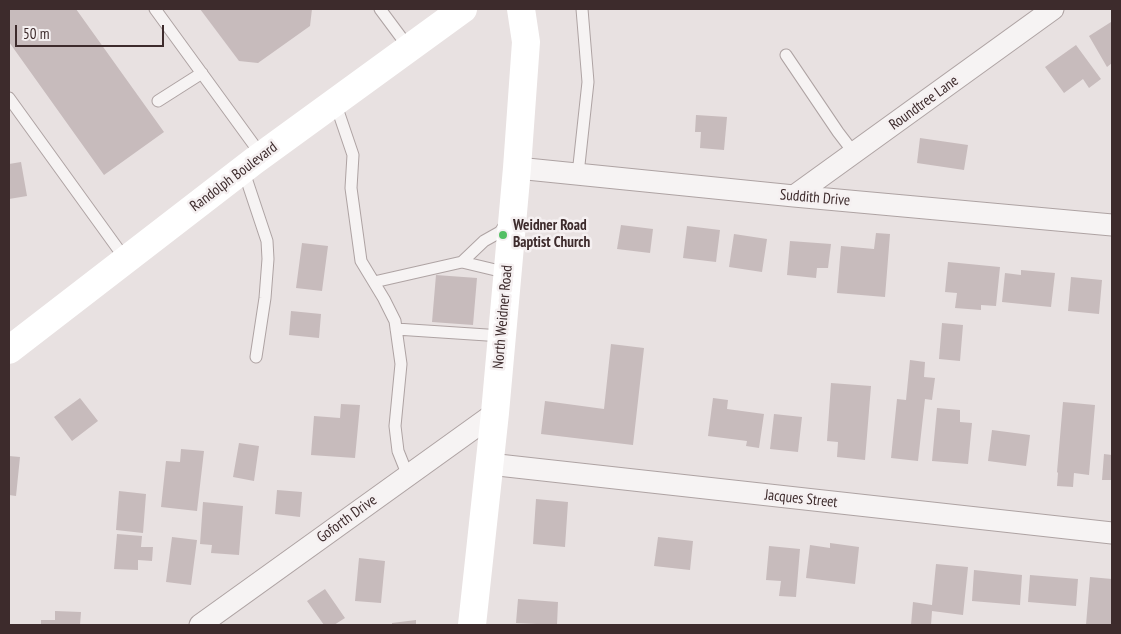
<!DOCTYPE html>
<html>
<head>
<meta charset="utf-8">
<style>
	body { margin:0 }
	#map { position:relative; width:1121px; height:634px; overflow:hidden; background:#e8e1e1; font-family:"PT Sans Narrow",sans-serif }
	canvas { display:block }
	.frame { position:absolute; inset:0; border:10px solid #3d2b2c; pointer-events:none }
	.scale { position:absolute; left:15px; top:25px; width:149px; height:22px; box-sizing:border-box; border:2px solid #3d2b2c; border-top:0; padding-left:6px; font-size:15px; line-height:18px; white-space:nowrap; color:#3d2b2c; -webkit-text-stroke:4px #f5f0f1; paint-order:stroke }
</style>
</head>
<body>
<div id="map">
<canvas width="1121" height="634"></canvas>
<div class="frame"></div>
<div class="scale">50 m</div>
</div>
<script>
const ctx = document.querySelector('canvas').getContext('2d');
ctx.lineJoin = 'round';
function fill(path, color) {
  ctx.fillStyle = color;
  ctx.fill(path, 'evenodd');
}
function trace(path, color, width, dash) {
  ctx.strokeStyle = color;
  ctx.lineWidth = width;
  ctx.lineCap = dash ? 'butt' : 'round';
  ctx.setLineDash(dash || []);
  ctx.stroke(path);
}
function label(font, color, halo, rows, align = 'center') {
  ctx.font = font + ' "PT Sans Narrow",sans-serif';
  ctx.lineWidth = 5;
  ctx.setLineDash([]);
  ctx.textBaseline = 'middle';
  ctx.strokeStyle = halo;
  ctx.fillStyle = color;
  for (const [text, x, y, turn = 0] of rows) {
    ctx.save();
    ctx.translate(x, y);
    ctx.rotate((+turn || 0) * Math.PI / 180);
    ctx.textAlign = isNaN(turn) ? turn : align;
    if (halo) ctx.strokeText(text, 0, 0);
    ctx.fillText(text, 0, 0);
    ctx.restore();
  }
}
const building = new Path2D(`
	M9,9H76L164,132L104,175L9,42Z
	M200,9H312L310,26L258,63L239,61Z
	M1111,22L1112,24V63L1107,67L1089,36Z
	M1076,45L1101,79L1089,88L1083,79L1064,93L1045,67Z
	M696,115L727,117L724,150L700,148L701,132H695Z
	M920,138L968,145L964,170L917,163Z
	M21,162L27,196L9,199V164Z
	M621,225L653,229L650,253L617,249Z
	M687,226L720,230L716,262L683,258Z
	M876,233L890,234L885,297L837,293L841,246L874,249Z
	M734,234L767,239L762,272L729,267Z
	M790,241L831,244L828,268H817L816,278L787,275Z
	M302,243L328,246L322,291L296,288Z
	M948,262L1000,267L996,306L981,305V310L955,308L957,293L945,292Z
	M1021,270L1055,273L1051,307L1002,302L1005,273L1021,275Z
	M436,275L477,278L473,325L432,322Z
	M1071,277L1102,280L1099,314L1068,311Z
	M291,311L321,314L319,338L289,335Z
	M942,323L963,325L960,361L939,359Z
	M611,344L644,348L633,445L541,434L545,401L604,409Z
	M910,360L925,362L924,377L935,378L932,400L925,399L918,461L891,458L897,399L906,400Z
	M831,383L871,386L865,460L837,457L838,442L827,441Z
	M80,398L98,421L72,441L54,417Z
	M713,398L728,400L727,409L764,414L759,448L746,446L747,441L708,436Z
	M1063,402L1095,405L1089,475L1074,473L1073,487L1057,486L1058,473L1057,472Z
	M341,404L360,405L355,458L311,455L314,416L340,418Z
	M937,408L960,410V422L972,423L968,464L932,461Z
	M774,414L802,417L798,452L770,449Z
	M992,430L1030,435L1026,466L988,461Z
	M239,443L259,446L254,481L233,477Z
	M181,449L204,451L197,511L161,507L166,461L180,462Z
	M1104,454L1112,455V480H1102Z
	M9,456L20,457L16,496L9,495Z
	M277,490L302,492L300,517L275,514Z
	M119,491L146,494L143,533L116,530Z
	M536,499L568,502L565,547L533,544Z
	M203,502L243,506L239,555L211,553L212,545L200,544Z
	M117,534L142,536L141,547H153L152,561L138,560V570L114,569Z
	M172,537L197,540L191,585L166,582Z
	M658,537L693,541L690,570L654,566Z
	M830,543L859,547L855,584L806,578L810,545L830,548Z
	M769,546L800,549L796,597L779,596L781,581L766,580Z
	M359,558L385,561L381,603L355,601Z
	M936,564L968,567L963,615L932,611L931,625H911L913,602L932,605Z
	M974,570L1022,575L1020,605L972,601Z
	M1030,575L1078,579L1076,606L1028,602Z
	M1090,577L1112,579V625H1086Z
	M325,589L345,618L334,625H324L307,601Z
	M518,599L558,602L557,625L516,623Z
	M55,611L81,612L80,625H41V620H55Z
	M416,620V625H392V623Z`);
const service = new Path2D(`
	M155,9L262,156
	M380,9L409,48
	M786,55L838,132L854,153
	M9,98L126,260
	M158,101L202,73
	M335,102L353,155L351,188L361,261L384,299L395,321L401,364L395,426L398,451L408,476
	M243,169L267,241L268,259L265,298L256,357
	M578,174L588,82L582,9
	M462,262L508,273
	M374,282L462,262L484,241L500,232L507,222
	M396,329L502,336`);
const minor = new Path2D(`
	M517,168L794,196L1112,225
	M794,196L1053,9
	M489,464L1112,533
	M200,625L495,413`);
const secondary = new Path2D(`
	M9,350L254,161L463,9
	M472,625L495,413L517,168L526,42L521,9`);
const markers = [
	[503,235,5,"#53bf64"]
];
const streetNames = [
	["Roundtree Lane",924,103,-36],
	["Randolph Boulevard",234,177,-37],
	["Suddith Drive",815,198,5],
	["North Weidner Road",503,317,-85],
	["Jacques Street",801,499,6],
	["Goforth Drive",347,519,-36]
];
const poiNames = [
	["Weidner Road",513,226],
	["Baptist Church",513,243]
];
fill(building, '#c7bbbc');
trace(service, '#aea3a3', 13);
trace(minor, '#aea3a3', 23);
trace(service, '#f6f3f3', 11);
trace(minor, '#f6f3f3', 21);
trace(secondary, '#fff', 28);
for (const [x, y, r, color] of markers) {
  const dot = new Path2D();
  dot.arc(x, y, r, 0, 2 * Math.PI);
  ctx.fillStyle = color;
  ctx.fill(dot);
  trace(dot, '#f5f0f1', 2);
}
label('15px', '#3d2b2c', '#f5f0f1', streetNames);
label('bold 15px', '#3d2b2c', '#f5f0f1', poiNames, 'left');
</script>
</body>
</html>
